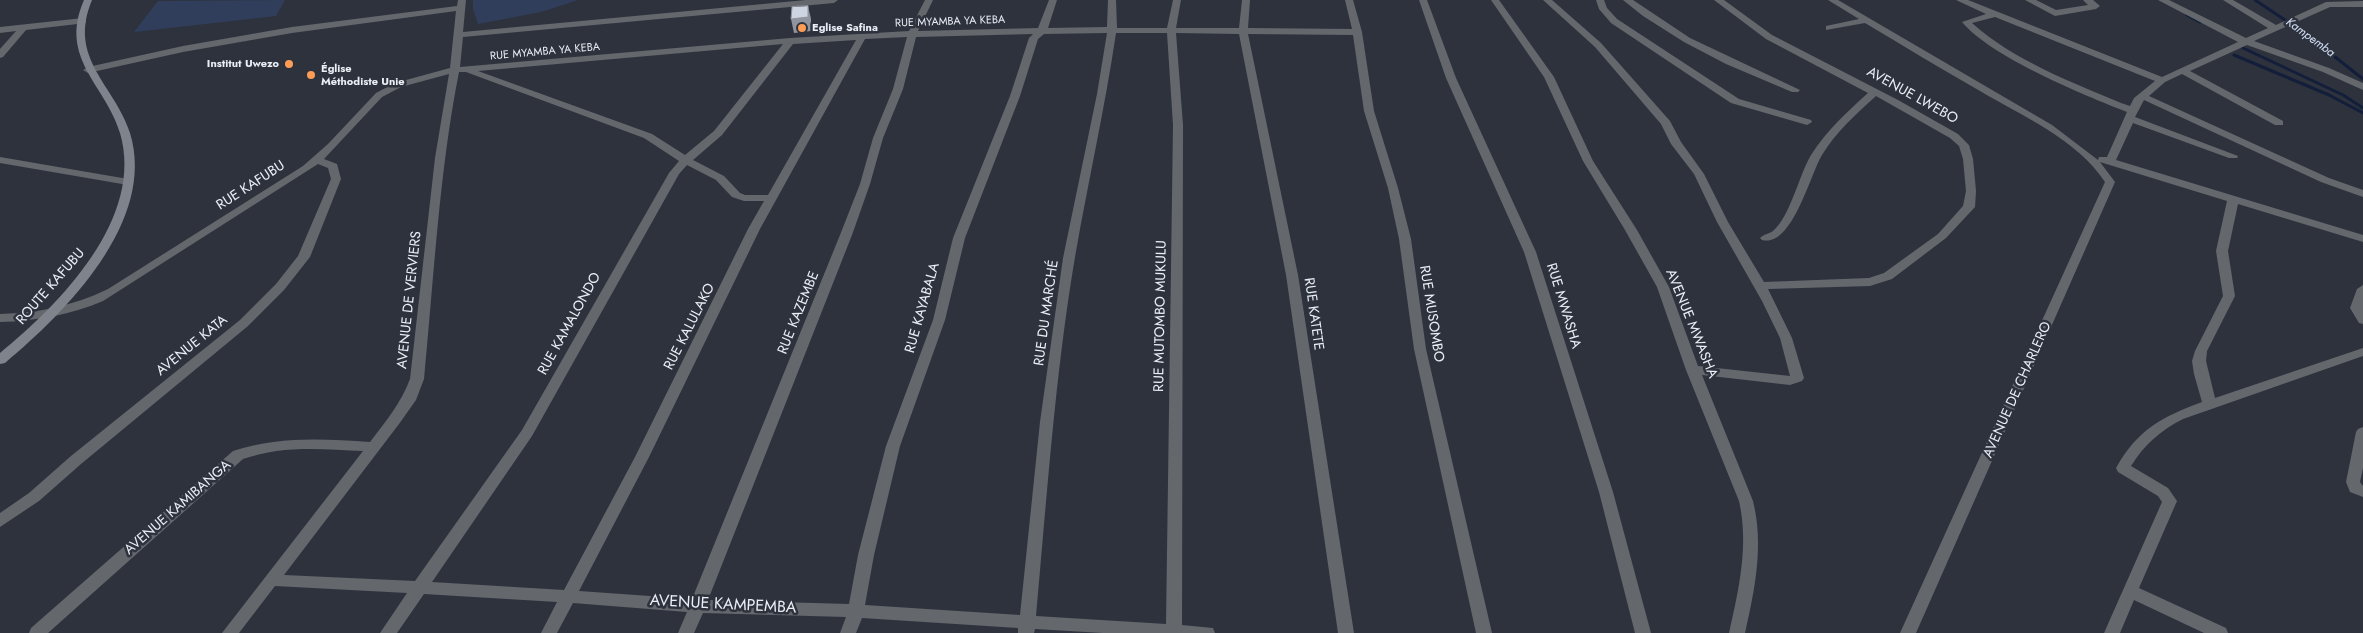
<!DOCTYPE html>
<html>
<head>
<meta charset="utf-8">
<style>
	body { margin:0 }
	canvas { display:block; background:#2d323d }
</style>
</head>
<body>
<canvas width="2363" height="633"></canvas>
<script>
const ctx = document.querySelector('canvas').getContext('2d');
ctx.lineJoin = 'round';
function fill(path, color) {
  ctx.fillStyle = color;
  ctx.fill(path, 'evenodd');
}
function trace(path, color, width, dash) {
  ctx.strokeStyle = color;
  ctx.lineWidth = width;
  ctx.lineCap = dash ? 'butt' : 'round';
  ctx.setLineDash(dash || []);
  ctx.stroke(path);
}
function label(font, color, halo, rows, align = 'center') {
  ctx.font = font + ' Jost,sans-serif';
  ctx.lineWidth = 5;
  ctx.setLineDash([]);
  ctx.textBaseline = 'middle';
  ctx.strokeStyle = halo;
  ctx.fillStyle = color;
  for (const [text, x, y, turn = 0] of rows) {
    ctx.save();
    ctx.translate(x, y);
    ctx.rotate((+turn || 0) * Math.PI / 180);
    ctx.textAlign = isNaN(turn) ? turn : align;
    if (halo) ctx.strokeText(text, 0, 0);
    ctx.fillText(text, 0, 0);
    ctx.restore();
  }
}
const green = new Path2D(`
	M285,0L276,16L134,32L158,1Z
	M473,0H578L541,12L478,24L473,9Z`);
const stream = new Path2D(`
	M2255,0L2306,34L2363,79
	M2187,15L2200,22
	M2243,48L2343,95L2363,108
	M2234,55L2329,95L2363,113`);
const street = new Path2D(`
	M458,0H466L463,32L806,0H838L834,3L463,37L460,67L790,38L909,31L925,0H933L918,31L1038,28L1049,0H1057L1048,28L1107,27L1108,0H1116L1117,28H1167L1173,0H1181L1176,28H1239L1242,0H1250L1248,28L1352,29L1345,0H1353L1362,32L1374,111L1398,188L1411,239L1426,349L1492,633H1476L1414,349L1399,239L1388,188L1364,111L1353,35L1248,34L1298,275L1354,633H1338L1286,275L1239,34L1176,33L1183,125L1182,625L1213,628L1215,633H1103L1035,629L1034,633H1018V628L862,618L856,633H840L846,617L703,613L694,633H678L687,612L573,603L557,633H541L557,602L424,594L397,633H380L407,593L275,586L239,633H222L363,451C322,449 282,445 243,459L48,633H29L31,628L233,451C279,436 323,439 370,442C386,421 401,403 410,379L435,158L449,74L401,87L382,97L324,159L337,164L341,179L310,257L284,290L248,326L81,464L39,501L0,527V513L29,493L71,456L240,320L276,284L298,256L331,179L328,168L318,164L103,301C70,315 36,321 0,322V314C38,313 73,306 108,289L303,166L328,144L376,93L395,83L450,68L456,11L292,33L183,52L88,73L83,70L88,67L183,46L292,27L457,6ZM1107,33L1097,94L1063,258L1040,422L1020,615L865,605L874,555L900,446L945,320L965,238L1020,96L1038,39L1044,34ZM1116,33H1167L1173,125L1166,624L1036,616C1047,497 1055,375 1075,257C1088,182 1105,108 1116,33ZM1033,34L1029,38L1010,96L953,238L933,320L886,446L858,555L849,604L708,600L852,235L870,184L883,138L903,89L916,37ZM907,37L893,89L873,138L860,184L840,235L692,599L579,591L649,457L760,229L865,39ZM856,40L768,195H745L740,193L724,176L693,160L722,135L793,44ZM783,44L714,131L685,155L652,134L478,71ZM459,72H466L644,138L679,161L669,173L522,430L415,581L284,575L399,424L416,400L424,379C434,277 439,173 459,72ZM687,165L716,180L732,197L744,201H764L748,229L635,457L564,590L432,582L532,436L679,174Z
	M1419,0H1427L1456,78L1536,252L1613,492L1651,633H1635L1599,492L1524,252L1446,78Z
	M1491,0H1499L1554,77L1593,161L1637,230L1669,287L1698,366L1790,376L1780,338L1762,301L1717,222L1694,174L1671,144L1661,124L1595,47L1543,0H1552L1601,43L1670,121L1681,142L1704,174L1728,222L1764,282L1869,278L1884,273L1938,234L1963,206L1966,191L1963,159L1959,146L1950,138L1876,96C1855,115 1836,132 1822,155C1810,175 1792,248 1762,240L1760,238C1764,234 1769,234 1773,231C1790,217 1799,175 1811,155C1827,130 1847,112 1868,93L1766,39L1714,0H1724L1772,35L1898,100L1958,134L1969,145L1973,159L1976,191L1975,207L1946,238L1892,279L1870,286L1768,289L1792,338L1804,378L1802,381L1790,385L1702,375L1753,501C1764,545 1755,589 1745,633H1729C1739,589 1749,545 1739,501L1686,370L1657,287L1625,230L1583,161L1544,77Z
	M1596,0H1604L1607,8L1617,19L1739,99L1811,120L1812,122L1807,125L1731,103L1611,23L1599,9Z
	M1623,0H1633L1690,38L1800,90L1798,92H1792L1726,64L1684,42L1643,16Z
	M1828,0H1838L2052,125L2098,160L2099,157H2107L2127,112C2084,95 1991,57 1962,22L1986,14L1956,0H1968L2162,77L2238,42L2158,0H2169L2246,38L2268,28L2223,0H2233L2276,25L2326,2L2363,1V7H2330L2254,41L2329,68L2363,83V90L2323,72L2247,45L2190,71L2283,121V125H2275L2182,74L2165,82L2149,96L2329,178L2363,190V197L2321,182L2144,100L2135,117L2238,156L2237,158H2229L2133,123L2116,160L2363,235V242L2238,204L2228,251L2235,296L2207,351L2206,361L2215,398L2363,348V356L2183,419C2161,430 2144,445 2131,466L2168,488L2177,501L2139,588L2226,628L2228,633H2204L2134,600L2120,633H2104L2162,502L2158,496L2118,472L2116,468C2138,429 2162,417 2202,402L2194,374L2192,361L2195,351L2223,296L2216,251L2227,201L2100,162L2115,182L1916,633H1900L2105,182C2077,139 2022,116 1980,91C1941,69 1904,46 1865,23L1826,30V26L1859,19ZM1995,17L2155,81L2134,98L2130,106L2121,103C2071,82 2013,60 1972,23Z
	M2025,0H2036L2056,10L2088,5L2083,0H2093L2100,6L2096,9L2055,16Z
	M83,18L86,19V23L26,30L3,57L0,58V49L16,31L0,33V27Z
	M0,157L128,179L133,182L128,185L0,163Z
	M2363,285V324L2359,323L2350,308L2357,289Z
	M2363,427V468L2360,482L2363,486V497L2350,492L2346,482L2356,432L2358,429Z`);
const secondary = new Path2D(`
	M84,0H92C67,59 115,85 130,133C157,221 66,312 5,363L0,364V353C60,304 145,218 120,133C106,85 58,59 84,0Z`);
const shadedWall = new Path2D(`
	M808,6L811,19V31L794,33L791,19Z`);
const building = new Path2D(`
	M808,6V17L791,19L792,7Z`);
const markers = [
	[802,28,5,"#fd9c55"],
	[289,64,5,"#fd9c55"],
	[311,75,5,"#fd9c55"]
];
const farStreetnames = [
	["RUE MYAMBA YA KEBA",950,22,-2],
	["RUE MYAMBA YA KEBA",545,52,-5]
];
const farPoinames = [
	["Eglise Safina",812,28],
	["Institut Uwezo",279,64,"right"],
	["Église",321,69],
	["Méthodiste Unie",321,82]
];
const farWaternames = [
	["Kampemba",2310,38,36]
];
const streetNames = [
	["AVENUE LWEBO",1912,96,29],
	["RUE KAFUBU",251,186,-33],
	["ROUTE KAFUBU",51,287,-49],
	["AVENUE DE VERVIERS",410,300,-84],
	["RUE MWASHA",1563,306,73],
	["RUE KAYABALA",923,308,-74],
	["RUE KAZEMBE",799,313,-68],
	["RUE DU MARCHÉ",1047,313,-82],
	["RUE KATETE",1313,314,82],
	["RUE MUSOMBO",1431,314,81],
	["RUE MUTOMBO MUKULU",1161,316,-89],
	["RUE KAMALONDO",570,324,-61],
	["AVENUE MWASHA",1691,324,68],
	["RUE KALULAKO",690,327,-63],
	["AVENUE KATA",192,346,-39],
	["AVENUE DE CHARLERO",2018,390,-66],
	["AVENUE KAMIBANGA",178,508,-41]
];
const nearStreetnames = [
	["AVENUE KAMPEMBA",723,605,3]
];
fill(green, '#303e5b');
trace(stream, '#121e3a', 3);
fill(street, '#64676c');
fill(secondary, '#7f848c');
fill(shadedWall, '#90949e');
fill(building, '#cdd4e2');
trace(building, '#90949e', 1);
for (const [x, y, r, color] of markers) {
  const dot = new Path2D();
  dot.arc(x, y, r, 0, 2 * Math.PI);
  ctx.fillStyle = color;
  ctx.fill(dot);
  trace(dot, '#2d323d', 2);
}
label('11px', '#eaeef5', '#2d323d', farStreetnames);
label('bold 11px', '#eaeef5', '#2d323d', farPoinames, 'left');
label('italic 12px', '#d6e2f9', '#2d323d', farWaternames);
label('14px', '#eaeef5', '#2d323d', streetNames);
label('16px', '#eaeef5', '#2d323d', nearStreetnames);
</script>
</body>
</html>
